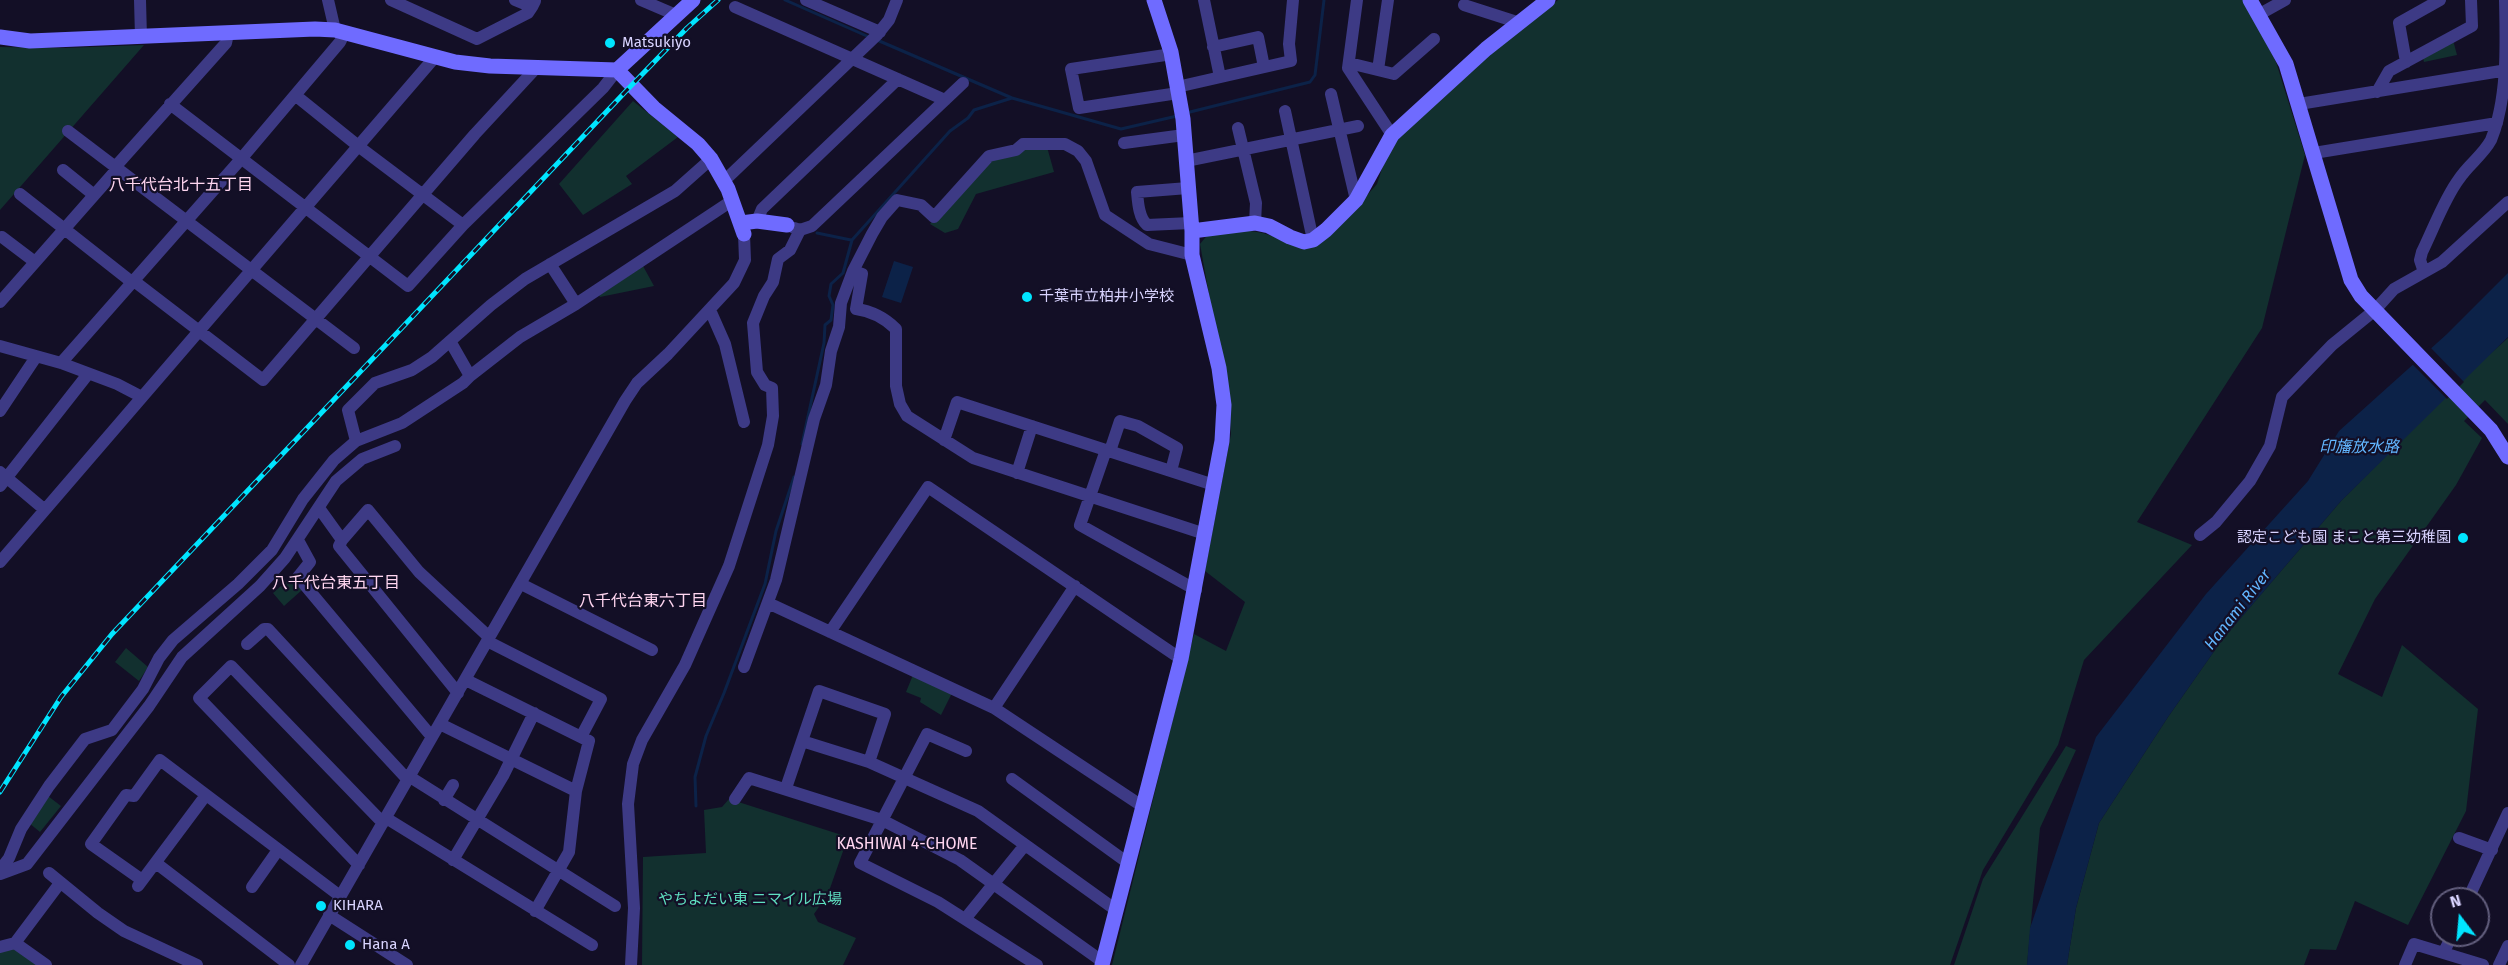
<!DOCTYPE html>
<html>
<head>
<meta charset="utf-8">
<style>
	body { margin:0 }
	#map { position:relative; width:2508px; height:965px; overflow:hidden; background:#130f26; font-family:"Fira Sans",sans-serif }
	canvas { display:block }
	.north { position:absolute; left:2430px; top:887px; width:60px; height:60px; box-sizing:border-box; background:#130f26; border:2px solid #625e7d; border-radius:50%; rotate:344deg; font-size:16px; font-weight:700; line-height:24px; text-align:center; color:#d9d4ff }
	.north::after { content:''; display:block; margin:auto; width:21px; height:27px; background:#00e5ff; clip-path:polygon(50% 0,100% 100%,50% 72%,0 100%) }
</style>
</head>
<body>
<div id="map">
<canvas width="2508" height="965"></canvas>
<div class="north">N</div>
</div>
<script>
const ctx = document.querySelector('canvas').getContext('2d');
ctx.lineJoin = 'round';
function fill(path, color) {
  ctx.fillStyle = color;
  ctx.fill(path, 'evenodd');
}
function trace(path, color, width, dash) {
  ctx.strokeStyle = color;
  ctx.lineWidth = width;
  ctx.lineCap = dash ? 'butt' : 'round';
  ctx.setLineDash(dash || []);
  ctx.stroke(path);
}
function label(font, color, halo, rows, align = 'center') {
  ctx.font = font + ' "Fira Sans","Noto Sans JP",sans-serif';
  ctx.lineWidth = 4.5;
  ctx.setLineDash([]);
  ctx.textBaseline = 'middle';
  ctx.strokeStyle = halo;
  ctx.fillStyle = color;
  for (const [text, x, y, turn = 0] of rows) {
    ctx.save();
    ctx.translate(x, y);
    ctx.rotate((+turn || 0) * Math.PI / 180);
    ctx.textAlign = isNaN(turn) ? turn : align;
    if (halo) ctx.strokeText(text, 0, 0);
    ctx.fillText(text, 0, 0);
    ctx.restore();
  }
}
const green = new Path2D(`
	M1558,0H2244L2276,62L2305,155L2262,328L2137,522L2192,545L2084,660L2058,745L1983,870L1950,965H1112L1194,634L1226,651L1245,602L1205,571L1231,434L1225,366L1211,306L1200,244L1209,233C1249,228 1261,229 1297,247L1347,218L1377,184L1387,153L1397,140L1489,54Z
	M2453,40L2457,55L2424,62L2423,58Z
	M144,45L0,210V47L64,48Z
	M633,101L678,137L626,176L632,184L583,215L559,184Z
	M1047,147L1054,172L976,194L958,229L945,233L930,224L992,159L1022,148Z
	M643,266L654,286L600,297L599,295Z
	M2508,338V424L2485,400L2464,421L2482,438L2456,485L2375,599L2338,674L2382,697L2402,645L2478,709L2466,811L2408,925L2355,901L2336,950L2310,949L2304,965H2067L2076,908L2099,823L2168,717L2222,640L2341,501L2472,370Z
	M290,578L302,590L284,606L273,593Z
	M126,648L148,667L139,681L115,662Z
	M913,675L952,693L941,715L920,702L921,698L906,692Z
	M2066,746L2076,750L2040,828L2027,965H1954L1983,879Z
	M48,796L61,806L40,832L29,823Z
	M729,799L848,837L828,894L814,914L818,922L856,938L843,965H642L643,857L706,853L704,810L722,807Z
	M12,948L40,965H0V949Z`);
const water = new Path2D(`
	M894,261L913,267L901,303L882,297Z
	M2508,273V337L2341,501L2222,640L2168,717L2099,823L2076,908L2067,965H2027L2030,928L2096,737L2206,594L2308,481L2339,431L2447,334Z`);
const pier = new Path2D(`
	M2429,346L2464,382L2447,399L2411,363Z`);
const stream = new Path2D(`
	M785,0L869,37
	M877,40L1012,98L1121,129L1177,116
	M1186,113L1310,82L1315,75L1324,0
	M817,233L851,240
	M802,444L824,343L825,325L831,320L833,305L829,296L831,284L843,273L852,240L950,131L968,118L974,110L1012,98
	M696,806L695,777L706,736L724,693L765,584L776,531L794,477`);
const street = new Path2D(`
	M140,0L141,37
	M328,0L335,30
	M391,0L477,39L528,13L532,7
	M515,0L532,7L535,1
	M641,0L676,15
	M806,0L880,32
	M1204,0L1220,77
	M1357,0L1348,68L1392,135
	M1464,5L1520,23
	M735,7L945,100
	M2258,15L2285,0
	M1213,47L1258,37L1264,67
	M1172,54L1071,69L1079,108L1178,93
	M2406,62L2399,23L2440,0
	M1349,63L1394,74L1434,39
	M1378,70L1388,0
	M1177,87L1291,61L1289,44L1293,0
	M2377,92L2389,71L2472,26L2471,0
	M1331,94L1356,200
	M295,95L362,149L463,225
	M170,104L408,286L463,225L603,88L617,70
	M2299,104L2507,70
	M1285,111L1313,240
	M1238,128L1256,203L1255,223
	M68,131L354,348
	M1124,143L1184,135
	M2314,153L2497,123
	M1186,161L1358,126
	M116,166L226,43L228,34
	M63,170L94,195
	M724,181L877,35L889,20L897,0
	M1188,188L1137,192C1138,203 1139,218 1147,225L1191,223
	M20,194L133,283
	M757,221L762,209L898,79
	M794,228L800,230L812,226L963,83
	M2,237L35,262
	M550,264L576,304
	M853,271L862,274L856,309C871,311 885,318 896,329V386L900,404L907,416L973,458L1205,534
	M2424,272L2420,260L2422,252C2433,230 2444,199 2459,179C2468,165 2483,155 2491,140C2508,98 2506,45 2505,0
	M134,281L263,380L475,134L537,67
	M0,302L118,168
	M710,310L725,344L744,422
	M450,341L470,376L520,337L576,304L733,200
	M0,346L61,363L117,384L142,397
	M61,363L241,159L340,42L345,32
	M0,411L36,357
	M944,440L957,402L1214,485
	M356,441L402,423L463,383L470,376
	M1106,450L1080,525L1196,590
	M1110,451L1120,421L1138,426L1177,448L1171,471
	M0,472L45,510
	M1017,473L1032,426
	M0,486L88,374
	M319,508L342,540
	M2200,535L2216,522L2250,481L2270,446L2282,397L2332,345L2375,310L2394,289L2442,262L2508,202
	M298,540L310,562L298,577L432,737
	M0,562L435,57
	M521,584L652,650
	M768,603L994,708L1142,806
	M830,632L928,487L1181,659
	M487,641L601,699L581,737
	M247,644L264,629H268L408,780
	M744,667L776,580L814,419L826,385L831,351L839,327L841,303L853,271L872,234L882,217L897,200L921,205L934,217L989,156L1016,150L1023,144H1065L1078,151L1086,161L1105,215L1149,244L1192,255
	M466,680L589,741L576,791L569,852L535,911
	M458,693L339,546L342,540L368,510L419,572L489,637
	M994,708L1075,586
	M440,724L576,791
	M802,741L869,762L978,811L1116,910
	M966,751L927,734L860,863L938,902L1037,965
	M410,777L615,906
	M1012,779L1128,863
	M786,788L819,691L885,714L869,762
	M735,799L749,778L882,820L960,860L1103,962
	M444,800L453,785
	M386,818L592,945
	M2459,838L2492,850
	M453,860L503,776L534,713
	M156,863L289,965
	M359,865L199,698L231,666L383,823
	M0,870L9,858L21,829L49,786L85,739L112,730L143,689L159,658L173,640L238,584L272,550L303,499L334,460L356,441L348,410L375,383L412,370L432,357L491,305L525,279L675,191L711,159
	M49,873L98,913L124,931L197,965
	M0,874L27,864L149,706L182,657L260,586L285,558L336,481L362,459L395,446
	M142,880L91,844L126,795L134,796L160,760L340,896
	M138,886L206,795
	M252,887L278,850
	M2468,899L2508,813
	M329,915L407,965
	M965,919L1025,845
	M15,943L60,883
	M0,947L15,943L46,965
	M2444,952L2452,935
	M301,965L625,401L637,383L668,354L734,283L745,260L744,234
	M631,965L634,908L628,804L633,764L642,740L685,665L729,566L768,445L773,416L772,388L765,385L757,372L753,323L764,296L773,282L778,259L790,250L800,230
	M2405,965L2414,944L2483,965
	M2499,965L2508,946`);
const secondary = new Path2D(`
	M2250,0L2286,64L2351,280L2361,296L2491,430L2508,457
	M0,37L30,41L315,29L335,30L455,62L490,66L617,70L654,108L698,144L711,159L728,189L744,234
	M617,70L693,0
	M741,223L757,221L787,225
	M1192,231L1255,223L1269,226L1290,237L1304,242L1313,240L1326,230L1356,200L1392,135L1486,49L1548,0
	M1102,965L1181,659L1222,441L1224,405L1219,368L1192,255V231L1183,119L1171,52L1154,0`);
const rail = new Path2D(`
	M0,792L61,697L112,634L627,90L687,28L718,0`);
const markers = [
	[610,43,6,"#00e5ff"],
	[1027,297,6,"#00e5ff"],
	[2463,538,6,"#00e5ff"],
	[321,906,6,"#00e5ff"],
	[350,945,6,"#00e5ff"]
];
const poiNames = [
	["Matsukiyo",622,43],
	["千葉市立柏井小学校",1039,297],
	["認定こども園 まこと第三幼稚園",2451,538,"right"],
	["KIHARA",333,906],
	["Hana A",362,945]
];
const parkNames = [
	["やちよだい東 ニマイル広場",750,900]
];
const neighbourhoodNames = [
	["八千代台北十五丁目",181,186],
	["八千代台東五丁目",336,584],
	["八千代台東六丁目",643,602],
	["KASHIWAI 4-CHOME",907,845]
];
const waterNames = [
	["印旛放水路",2359,448],
	["Hanami River",2238,610,-52]
];
fill(green, '#12302f');
fill(water, '#0c2248');
fill(pier, '#130f26');
trace(stream, '#0c2248', 3);
trace(street, '#3d3a85', 12);
trace(secondary, '#6f6bff', 15);
trace(rail, '#00e5ff', 5);
trace(rail, '#130f26', 3, [9]);
for (const [x, y, r, color] of markers) {
  const dot = new Path2D();
  dot.arc(x, y, r, 0, 2 * Math.PI);
  ctx.fillStyle = color;
  ctx.fill(dot);
  trace(dot, '#130f26', 2);
}
label('15px', '#d9d4ff', '#130f26', poiNames, 'left');
label('15px', '#5fe0c0', '#130f26', parkNames);
label('16px', '#ffd6f0', '#130f26', neighbourhoodNames);
label('italic 16px', '#62b6ff', '#130f26', waterNames);
</script>
</body>
</html>
